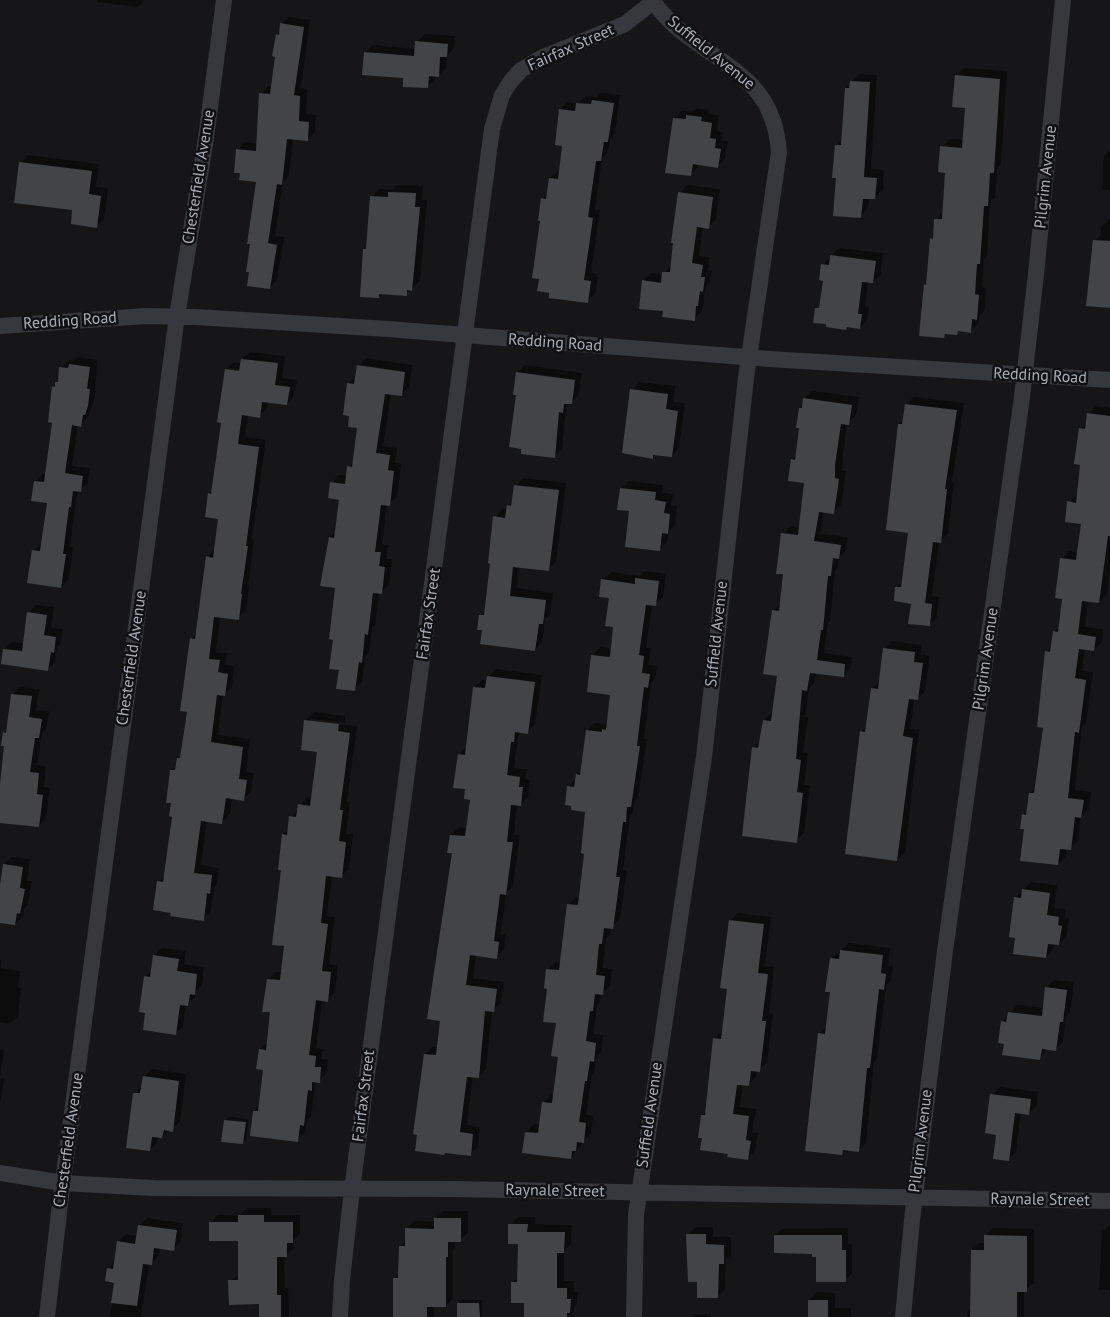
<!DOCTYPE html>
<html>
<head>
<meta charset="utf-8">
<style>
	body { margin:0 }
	canvas { display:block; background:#161618 }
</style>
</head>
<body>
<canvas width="1110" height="1317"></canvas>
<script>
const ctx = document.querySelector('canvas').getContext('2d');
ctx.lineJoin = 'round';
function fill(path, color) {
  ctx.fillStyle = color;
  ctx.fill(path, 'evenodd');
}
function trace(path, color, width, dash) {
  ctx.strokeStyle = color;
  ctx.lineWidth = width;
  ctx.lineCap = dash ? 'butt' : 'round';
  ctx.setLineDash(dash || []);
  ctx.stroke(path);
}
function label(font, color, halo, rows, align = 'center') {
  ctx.font = font + ' "PT Sans",sans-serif';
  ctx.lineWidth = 5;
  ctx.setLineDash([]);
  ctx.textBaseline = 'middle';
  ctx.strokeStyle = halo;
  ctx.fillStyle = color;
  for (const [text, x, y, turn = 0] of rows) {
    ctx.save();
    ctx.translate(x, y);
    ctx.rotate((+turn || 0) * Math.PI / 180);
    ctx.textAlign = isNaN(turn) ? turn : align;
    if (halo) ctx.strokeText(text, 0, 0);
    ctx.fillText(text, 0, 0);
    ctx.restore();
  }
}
const shadow = new Path2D(`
	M97,0H145L138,7L97,2Z
	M289,17L310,20L301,88L307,89L306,114L316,115L315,132L308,139L293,138L289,176L283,182L275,236L284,237L277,280L270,288L258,181L238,150L245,142L258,144L261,94L268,86L273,87L277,35L281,31L282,24Z
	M425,34L455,36L454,48L447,56L446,68L438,76L435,75V79L427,87L405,77L365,53L373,45L416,49L417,42Z
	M964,68L1007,71L1001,164L997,168L995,197L990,201L987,255L984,258L982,287L986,288L985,310L979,316V323L971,331L960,330L957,333L948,332L944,337L925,285L928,282L931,239L935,236L936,220L944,211L947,172L942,147L950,139L964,140L967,107L956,76Z
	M859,74L877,75L871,169L884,170L883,190L875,198H869L868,208L861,216L837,177L836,146L843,139L846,88Z
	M601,93L620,95L615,133L610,139L608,152L602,158L595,210H600L591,273L598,274L595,294L587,301L542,199L548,193L550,178L558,171H560L564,145L560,109L568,102L578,103L586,96L597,97Z
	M696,108L709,110L708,114L719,115L717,131L723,132L722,140L728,141L725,158L718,166L699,164L698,167L690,175L674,118L682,111L692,112Z
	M1110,150V190H1102L1104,156Z
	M28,155L99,164L96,187L108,188L104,218L97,226L74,208L21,163Z
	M397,185L423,186L422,200H427L420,281L406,294L382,293L378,297L365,250L368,246L371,197L379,189L392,190Z
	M687,185L720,189L716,219L708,227L703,226L699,256L710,257L708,270H712L710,282L706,286L702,311L694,319L664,310L643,281L651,273L663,275L672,264L680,193Z
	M1109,219H1110V307L1094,241L1101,235V227Z
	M839,248L883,253L881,274L873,282L868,281L865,306L869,307L867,320L860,327L848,326L846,328L817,309L821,304L825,280L823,265Z
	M250,352L285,356L282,378L297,380L294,396L287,404L268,401L267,408L259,416L248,415L245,437L266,440L252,539H254L248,587H249L246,610L238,618L220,616L216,652L227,653L225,665L234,666L232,687L223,695L218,735L250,739L246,772L254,773L251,792L243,799L232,798L230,814L222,822L207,820L201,865L219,868L217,884L214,888L211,911L203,919L159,882L165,875L174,815L172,770L177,765L178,758L182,754L188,710L191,639L197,633L207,557L215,549L220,518L210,494L213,491L222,421L226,370L234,362L242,363V359ZM230,368L247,371H230Z
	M78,357L97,360L95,397L88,417L81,425H78L72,466L90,468L88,483L79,490L76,499L70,547H73L69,579L61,587L33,551L43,543L48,502L35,482L43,474H47L54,421V387L59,380L61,368L69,360L74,361Z
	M366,358L412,365L409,387L401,395L391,393L383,446L397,448L395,463L401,464L397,497L389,504H387L382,544L388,545L386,559H392L389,585L381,592H379L375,625L372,628L369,653L365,657L362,682L354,689L340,669L334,638L336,587L330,538L336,531L340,498L332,483L339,475L347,476L348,467L354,462L358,427L349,383L357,375L358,366Z
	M525,365L582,373L579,395L566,407L562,449L554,456L517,394V373Z
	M640,382L675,386L673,402L685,403L679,448L672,456L656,454L652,458L632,390Z
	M812,391L859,397L856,415L847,423L843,456L842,471H846L841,505L833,512L824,511L821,534L848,537L846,550L839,557L838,567L835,570L830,621L828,623L824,653L852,657L851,667L843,675L816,672L815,682L809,688L805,717H808L803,752L808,753L804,785H810L804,833L796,841L754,747L761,740L764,720L772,713L779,675L773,611L781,603L784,573L783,534L791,526L800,527L806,482L792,460L797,455L801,427L800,408L804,405V399Z
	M914,397L964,403L952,482H954L948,534L939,541L932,596L939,597L937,617L929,625L913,602L897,587L904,580L910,532L899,424L904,419L906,404Z
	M1096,406L1110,408V568L1107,594L1099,602L1088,600L1085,627L1103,629L1102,642L1094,650L1085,648L1082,671L1093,672L1086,723L1082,727L1075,790L1091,792L1089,809L1081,816L1078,841L1070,848H1066V856L1058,864L1026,828L1023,815L1028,810L1030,793L1037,787L1045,727L1047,652L1053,646L1054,632L1060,626L1064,597L1061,559L1069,551L1078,553L1082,523L1069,502L1078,495L1082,464L1080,429L1087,422L1088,414Z
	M523,478L566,483L556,562L548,570L519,566L517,588L553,593L550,615L545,619L542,642L535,650L484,629L480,616L486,610L495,517L503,509L508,510V506L513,501L515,486Z
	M629,481L663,485L662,493L673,494L671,506H677L675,525L668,532L667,542L659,550L631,510L621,489Z
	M645,571L666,574L663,597L655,604H652L646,648H651L648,665L657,666L655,679L651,683L644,739H647L638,798L634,802L633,813L630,816L623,870H627L620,919L611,927L610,935L606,938L603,968L612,969L610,986L601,994L600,1002L597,1005L593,1034L603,1035L601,1052L596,1057L594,1072L592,1074L586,1115L593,1116L591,1133L571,1157L526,1132L534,1124L541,1125L543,1103L551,1095H554L559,1056L557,1022L549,987L548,970L556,962L561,963L568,905L576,897L580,898L585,853L587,811L569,787L583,769L587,731L595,723L608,725L612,694L593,655L600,647L612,649L615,625L611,597L603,580L611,572L639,576Z
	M36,605L54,607L51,628L63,629L61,643L57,647L55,662L48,669L4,650L12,642L24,643L28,613Z
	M892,641L922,645L921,655L930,656L925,691L918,698H915L910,729L919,730L905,852L897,860L861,732L867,726L872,689L881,680L885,649Z
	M496,669L542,675L535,724L528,732L521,733L518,736L514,768L527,769L525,779L530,780L528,797L520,805L517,804L514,834L520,835L513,886L506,892L501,934H506L504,949L496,957L476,955L473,978L504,982L501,1003L492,1010L486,1069L479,1077L473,1076L467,1125L480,1127L478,1147L470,1154L419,1134L425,1054L433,1047H438L454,852L451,835L459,827L468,829L472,799L459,755L467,746L475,687L482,680H488V677Z
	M20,687L39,689L36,710L49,711L46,729L42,733L37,765L46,766L44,787L50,788L46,818L39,826L0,822V789L6,745L4,733L8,729L13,694Z
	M314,712L345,716V723L310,719V722L357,726L347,802H350L346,834H353L349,869L341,876L332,875L327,916L335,917L329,964L338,965L335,992L327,1000H322L316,1048L323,1049L321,1059L328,1060L327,1073L315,1085L311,1116L307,1121L305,1133L297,1140L254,1111L260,1105L265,1069L260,1050L268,1042L272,1011L268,979L276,972H283L286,945L283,834L289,829L291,817L299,808L300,805L307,797L312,798L319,750L306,720Z
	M12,857L30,859L27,881H32L28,905L24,909L23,916L15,924L0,922V883L2,881L4,864Z
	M1031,882L1057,885L1054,908L1066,909L1065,918L1069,919L1067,936L1059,944L1054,943L1053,949L1046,957L1016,897Z
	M738,913L771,917L765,966L774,967L769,1013L773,1014L767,1063L757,1070L756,1077L749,1084H743L740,1107L756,1109L752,1133H758L755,1151L748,1158L730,1152L703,1137L702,1115L707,1111L714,1039L722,1031L729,988L730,921Z
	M849,943L890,948L888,966H893L891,980L886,986L877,1059L874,1062L866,1143L858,1151L846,1149L841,1154L819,1034L828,1025L832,991L831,959Z
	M162,948L186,951L184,964L204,967L202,985L196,991L195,997L186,1005L183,1026L176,1033L147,1012L145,977L152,970L154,956Z
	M0,960H2L1,968L20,971L18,987L21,988L18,1016L10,1024L0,1022Z
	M1054,980L1074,982L1070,1013L1066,1017L1063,1042L1055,1050L1048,1048L1040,1058L1005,1042L1002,1022L1017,1005L1044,1008L1047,987Z
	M0,1050H4L0,1078H4L0,1104Z
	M152,1069L186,1074L180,1122L162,1137L158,1136L157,1142L150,1150L135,1093L143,1085L144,1077Z
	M1000,1087L1038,1092L1037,1105L1029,1113L1021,1112L1016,1152L1008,1159L997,1134L992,1095Z
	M229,1117L249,1119L246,1139L243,1143L225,1120Z
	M247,1208H271V1215H300V1234L294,1240V1248L286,1256H284L285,1288H288L289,1317H261L260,1302L230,1281L240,1273V1240L210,1223L218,1215H240Z
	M444,1211H468V1233L460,1240H455V1248L453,1250V1298L446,1306H434V1317H395V1279L400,1274V1246L406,1240V1229L414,1221L436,1222V1218Z
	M518,1217H535V1224L572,1225L571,1244L564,1251V1281H574V1292H578L577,1304L574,1308L572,1317H525L526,1301L513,1282L519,1277V1242L510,1225Z
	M147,1218L183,1223L181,1242L173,1249L160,1248L159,1256L151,1264L149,1263L141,1317H110L116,1282L108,1269L115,1261L118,1242L126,1234L138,1236L139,1226Z
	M1110,1225V1290H1099L1102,1232Z
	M696,1227H713V1237H731V1255L726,1259L725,1289L717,1297L699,1280L688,1234Z
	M848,1228V1244H852V1274L845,1280L814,1252L775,1235L782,1229Z
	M993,1228L1034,1229V1283L1024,1290V1317H967L968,1312L971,1308L972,1250L980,1243H985V1236Z
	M817,1292L835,1293V1308H851V1317H809V1300Z
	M462,1300H482V1317H459V1303Z
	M694,1314L711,1315V1317H692Z`);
const building = new Path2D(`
	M280,23L304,27L294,95L300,96L299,121L309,122L308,141L287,139L282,185L277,184L268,243L277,245L270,289L247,286L249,272H246L250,244H247L256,182L239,180L240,173H234L236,149L256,151L259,93L270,94L275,57L272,56L276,34L279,35Z
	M415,41L448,44L447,57H440L439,77L429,76L428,88L403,87V78L362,75L364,52L414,56Z
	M955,75L1000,79L994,173H990L988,206H984L980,264H977L975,294L979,295L977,320L972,319L971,333L958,331L957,335L945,334L944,338L919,336L924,284L926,285L930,238L933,239L934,219H942L945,173L938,172L940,146L962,148L965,108L952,107Z
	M850,81L870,82L864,177L877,178L875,199H863L861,218L833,216L836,178H832L835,145H841L845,88H849Z
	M592,100L614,103L608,142H604L601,161H596L588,217L593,218L584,280L591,281L588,303L549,298V293L537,291L539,279L532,278L540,221H538L541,198L546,199L549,178L558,179L562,146L555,145L559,109L575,111L576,103L591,104Z
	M686,115L702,117L701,121L712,123L710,138L716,139L715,148L721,149L718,168L693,164L691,176L665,173L673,118L686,119Z
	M19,162L92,171L89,194L101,196L97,228L71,224L72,210L14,203Z
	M388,192L416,193L415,207H420L412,291L407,290V296L379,294V298L360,297L363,249H366L370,196L388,197Z
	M678,192L713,197L709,229L697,227L692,263L703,265L701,277H705L703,292L700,291L698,306H696L695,321L662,317L663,311L639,309L642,280L661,283L662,272H670L673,243H671Z
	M1093,240L1110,241V308L1086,306Z
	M830,255L876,261L873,283L862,282L858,314H862L860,329L847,327L846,330L826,327V324L813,323L815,308H819L823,281L819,280L821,264L829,265Z
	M241,359L278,363L275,385L290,387L287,405L262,402L260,418L242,415L238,444L259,447L246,546H248L241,594H242L239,620L214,617L209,659L220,660L218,672L228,674L225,696L217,695L211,742L243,747L239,779L247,780L244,801L226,798L222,824L201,821L194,873L212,875L210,894L207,893L204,921L170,916L171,913L153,910L157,881L163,882L172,817L169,816L171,803H166L170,770H175L177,758H180L187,712L180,711L190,638L195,639L206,556L213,558L218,519L205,517L208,493L211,494L221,423L217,422L225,369L239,371Z
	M69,364L90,367L87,389H90L88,406L85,415H83L81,427L72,425L65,473L83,476L81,492L73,491L71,507H69L63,554H66L61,588L27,583L32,550L40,551L47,503L31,501L34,481L44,482L52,423L48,422L52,386L55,387V382H58L59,367L68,368Z
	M357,365L405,372L402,396L385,394L376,453L390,455L388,470L394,471L390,506L381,505L375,552H381L379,566L385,567L382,594L373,593L368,635L365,634L362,663L359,662L355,691L336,689L339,670L329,669L333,640L329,639L335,588L320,586L329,537L334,538L339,500L328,498L330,482L345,484L347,466L352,467L357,428L348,427L349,416L343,415L347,383L354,384Z
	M516,372L575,380L572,404H564L563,413L559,412L555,458L521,454V449L509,447L516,395H513Z
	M630,389L668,394L666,409L678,411L672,457L653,455V459L622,453Z
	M803,398L852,405L849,425L841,424L835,465V478L839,479L834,514L819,512L814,541L841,545L839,559L833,558L831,576H828L823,630H821L817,660L845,664L844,677L810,673L807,691L802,690L796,759L801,760L797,792L803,793L797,843L742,836L752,747L758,748L763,720L771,721L777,676L763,674L772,610L779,611L783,574H776L781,533L798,535L804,483L788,481L791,459L795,460L799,428H796L799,408H802Z
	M905,404L957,410L945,489H947L941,543L933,542L925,603L932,604L930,626L908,624L911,604L894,601L895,587H901L908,533L886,530L898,424H902Z
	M1087,413L1110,416V536H1108L1099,603L1082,601L1078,634L1096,637L1094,651L1079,649L1075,678L1086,680L1079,733L1075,732L1068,798L1084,800L1081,818L1075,817L1071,850L1060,849L1058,865L1020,861L1024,829H1020L1022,814L1026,815L1029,793H1034L1043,728L1037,727L1045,651L1050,652L1053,631L1058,632L1062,599L1055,598L1060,558L1076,560L1081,524L1065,522L1067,501L1076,503L1080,465L1074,464L1079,428L1085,429Z
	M514,485L559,490L549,571L513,567L510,596L546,600L543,624H539L535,651L480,644L482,630H477L479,615H484L490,564L488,563L493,516L505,518L507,505L511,506Z
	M620,488L656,492L655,500L666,502L664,513L670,514L668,534L662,533L660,551L625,547L629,511L617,510Z
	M635,578L659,581L656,606L646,605L639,655L644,656L642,673L650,674L648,688L644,687L637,746H640L631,807H627L626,822H623L616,877H620L613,929L604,928L602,944H599L596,975L605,976L603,995L595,994L593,1011H590L586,1041L596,1043L594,1062L590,1061L587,1081H585L579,1122L586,1123L584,1143L577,1142L576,1151H572L571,1159L522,1153L525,1132L538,1133L542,1102L552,1103L558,1057L551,1056L556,1023L543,1022L547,989L544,988L546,969L559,970L567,904L578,905L584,854L581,853L585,812L571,810V806L565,805L567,786L574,787L576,774L580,775L586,730L602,732V729L606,730L610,695L587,692L591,655L610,657L613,627L605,626L609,598L599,597L601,579L635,584Z
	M27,612L47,615L44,635L56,637L54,653L51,652L48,671L1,664L3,649L22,651Z
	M883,648L915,652L914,662L923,663L918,700L909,699L903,736L913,738L897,861L845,854L860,731L865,732L871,688L878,689Z
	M487,676L535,682L528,734L515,732L514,742H511L507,775L520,777L519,787H523L521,806L511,805L507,842H513L506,895L500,894L494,941L499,942L497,959L470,955L466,985L497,989L494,1012L485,1011L479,1078L467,1077L460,1132L473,1134L471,1156L445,1153L444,1155L415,1151L417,1135L413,1134L424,1054L436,1055L440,1021L427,1019L452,853H447L450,835L465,836L470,800L464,799L465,789L453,788L458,754L465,755L473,687L485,688Z
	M11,694L32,696L29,717L42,719L39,738H35L30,772L39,773L37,794L43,795L39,827L0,823V784L4,746H1L3,732L6,733Z
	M304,720L339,724L338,731L350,733L340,810H343L339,841L346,842L342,878L326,876L321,923L328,924L322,971L331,972L328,1002L316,1000L309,1055L316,1056L315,1067H321L320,1083L312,1082V1091L308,1090L304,1126L300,1125L298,1142L250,1136L253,1111H258L263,1070L256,1069L259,1049L266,1050L270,1012H262L267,979L280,980L284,946L272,945L281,870H278L282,834L287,835L289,816L296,817L298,804L310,806L317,752L301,750Z
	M3,864L23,867L20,888L25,889L20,914L17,913L15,925L0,923V885Z
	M1022,889L1050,893L1047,915L1059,917L1058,925L1062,926L1059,945L1048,944L1046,958L1013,954L1015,938L1009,937L1014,897L1021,898Z
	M729,920L764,924L758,973L768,974L762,1021H766L760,1072L751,1071L749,1086L737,1085L733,1114L749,1116L746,1140L751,1141L748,1160L727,1157L728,1154L700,1150L702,1138H698L701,1115H705L713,1038L721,1039L727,989L720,988Z
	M840,950L883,955L881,973L886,974L884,990L879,989L870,1068H867L859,1152L843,1150L842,1155L805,1151L818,1033L825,1034L830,992H825L830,958L839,959Z
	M153,955L179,959L177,971L197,974L195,995L190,994L188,1006L180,1005L176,1035L143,1030L145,1013L139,1012L144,976L150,977Z
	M1045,987L1067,990L1063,1022H1060L1056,1051L1042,1049L1040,1060L1002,1055L1004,1044L998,1043L1001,1021L1006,1022L1008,1012L1042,1016Z
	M143,1076L179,1081L173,1132L164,1130L162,1138L152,1137L150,1151L126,1148L133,1093H140Z
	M990,1094L1031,1099L1029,1115L1015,1113L1009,1161L993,1159L996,1135L985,1133Z
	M224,1120L246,1122L243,1144L221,1142Z
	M238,1215H264V1222H293V1243H287V1257H277V1295H281V1317H259V1304L229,1305L228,1280H238V1241H209V1222H238Z
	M434,1218H461V1242H448V1257H446V1307H427V1317H393V1278H398L399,1246H405V1228L434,1229Z
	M508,1224H528L527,1232H565L564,1253H557V1288H567V1299H571L570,1313H567V1317H524V1303H511V1282H517L518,1244H508Z
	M138,1225L177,1230L174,1251L154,1248L152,1265L143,1264L137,1306L111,1303L114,1283L105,1281L107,1268L113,1269L117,1241L135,1244Z
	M686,1234H706V1244L724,1245V1264H719L718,1298H697V1282H688Z
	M774,1235H842V1250H846V1282H816V1257H812V1254L774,1253Z
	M984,1235L1027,1236V1292H1017V1317H970L971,1250H984Z
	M808,1300H828V1317H808Z
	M457,1303H479L480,1317H457Z`);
const street = new Path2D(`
	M0,326L146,316L196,317L388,329L770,359L1110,380
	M0,1173L63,1183L153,1188L453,1189L1110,1201
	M47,1317L60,1204L177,316L206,138L224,0
	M340,1317L342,1280L352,1189L492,129L502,95L511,81L521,70L541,58L625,24L653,2V0
	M634,1317L636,1215L704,757L746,378L779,152C774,85 733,71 686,35C673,26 663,14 653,2
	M903,1317L912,1220L945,951L1022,397L1036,274L1063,0`);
const streetNames = [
	["Fairfax Street",571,48,-24],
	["Suffield Avenue",711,53,39],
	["Chesterfield Avenue",199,177,-81],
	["Pilgrim Avenue",1046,177,-84],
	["Redding Road",70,321,-4],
	["Redding Road",555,343,4],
	["Redding Road",1040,376,3],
	["Fairfax Street",429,614,-82],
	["Suffield Avenue",717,634,-84],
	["Chesterfield Avenue",132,658,-82],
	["Pilgrim Avenue",986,659,-82],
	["Fairfax Street",364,1096,-83],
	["Suffield Avenue",650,1115,-82],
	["Chesterfield Avenue",69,1140,-82],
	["Pilgrim Avenue",921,1141,-83],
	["Raynale Street",555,1191,1],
	["Raynale Street",1040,1200,1]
];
fill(shadow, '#0007');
fill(building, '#424448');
trace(street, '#37383d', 16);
label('16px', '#a8aeb8', '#111113', streetNames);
</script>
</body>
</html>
